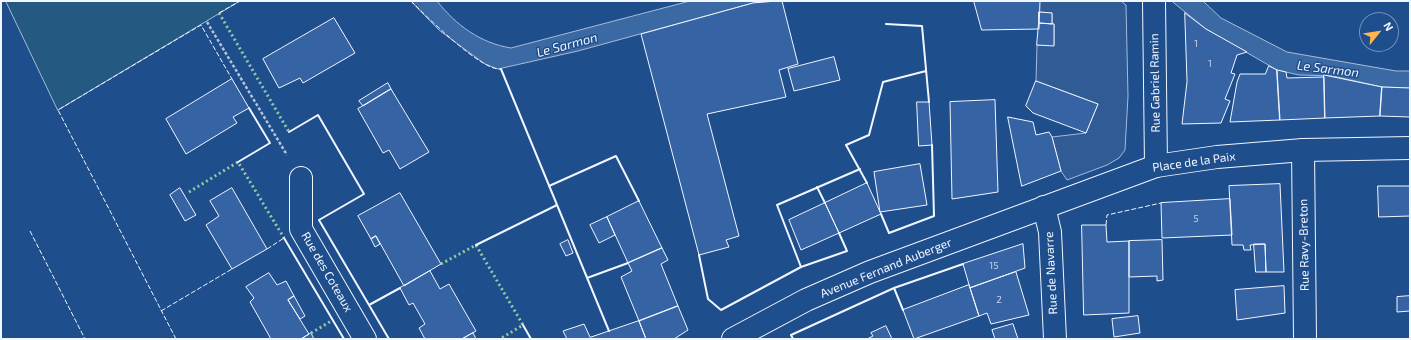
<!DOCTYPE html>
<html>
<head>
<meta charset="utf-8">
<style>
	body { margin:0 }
	#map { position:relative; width:1411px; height:340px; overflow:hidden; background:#1f4e8c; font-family:"Exo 2",sans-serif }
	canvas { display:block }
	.frame { position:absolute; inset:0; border:2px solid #f2f6ff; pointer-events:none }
	.north { position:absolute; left:1359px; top:12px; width:40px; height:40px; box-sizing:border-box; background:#1f4e8c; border:1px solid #7391ba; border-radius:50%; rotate:60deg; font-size:11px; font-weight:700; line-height:16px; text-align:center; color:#f2f6ff }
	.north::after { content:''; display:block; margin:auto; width:14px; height:18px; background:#ffb74d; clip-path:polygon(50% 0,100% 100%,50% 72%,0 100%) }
</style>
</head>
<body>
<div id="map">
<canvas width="1411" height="340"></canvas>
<div class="frame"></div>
<div class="north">N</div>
</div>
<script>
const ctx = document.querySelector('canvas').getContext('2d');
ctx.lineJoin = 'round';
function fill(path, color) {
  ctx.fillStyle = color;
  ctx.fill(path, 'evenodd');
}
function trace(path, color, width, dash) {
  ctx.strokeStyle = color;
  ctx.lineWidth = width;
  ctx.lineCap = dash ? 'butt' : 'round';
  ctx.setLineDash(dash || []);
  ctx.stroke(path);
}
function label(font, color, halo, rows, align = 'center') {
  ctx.font = font + ' "Exo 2",sans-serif';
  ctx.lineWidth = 3;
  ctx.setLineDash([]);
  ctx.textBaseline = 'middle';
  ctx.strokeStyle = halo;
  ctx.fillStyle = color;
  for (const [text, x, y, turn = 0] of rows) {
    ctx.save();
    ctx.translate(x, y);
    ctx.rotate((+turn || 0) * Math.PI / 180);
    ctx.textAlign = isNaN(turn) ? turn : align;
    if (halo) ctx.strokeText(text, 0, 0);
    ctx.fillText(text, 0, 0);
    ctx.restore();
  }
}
const green = new Path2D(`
	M6,1H240L58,110Z`);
const parking = new Path2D(`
	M1040,1H1121L1126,5L1128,96L1125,150L1119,158L1107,165L1067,180L1061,171L1052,137L1086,133L1098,104L1036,81L1037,45H1054V24H1052V13L1039,12Z`);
const water = new Path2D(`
	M411,1H437C456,25 480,43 511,48L690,1H779L753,3L578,51L498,69L485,64L440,31Z
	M1172,1H1203L1221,18L1287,52L1396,71H1410V88L1382,87L1333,76L1299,75L1277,70L1206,29Z`);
const building = new Path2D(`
	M782,1L798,64L779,70L786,97L707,114L739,236L726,240L729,247L699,255L641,34L753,3Z
	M974,1H1040L1039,29L982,30Z
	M1039,12L1052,13V24L1039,23Z
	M1185,13L1206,29L1247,52L1237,55L1231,73L1235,74L1225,99L1230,101L1221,123L1182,124L1187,82Z
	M334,18L355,53L303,83L300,78L279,88L263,59Z
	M1039,23L1054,24V46L1037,45Z
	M834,57L840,80L794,91L788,69Z
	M1269,66L1277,70L1280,120L1230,122L1237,82L1240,74H1265Z
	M1277,70L1286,72L1287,78L1324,77L1325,118L1280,120Z
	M1324,75L1382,87L1380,116L1325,118Z
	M232,79L249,108L233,117L237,123L186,154L166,119Z
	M1036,81L1098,104L1086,133L1033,113L1026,106Z
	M388,83L391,89L363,106L359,101Z
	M1382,87L1410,88V117L1380,116Z
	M391,89L429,152L400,169L389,150L383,153L358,109Z
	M995,100L998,192L952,199L950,102Z
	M917,102H929L932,145L919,146Z
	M1008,117L1033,122L1036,135L1049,132L1052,137L1061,171L1022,186Z
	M920,164L927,205L880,212L874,172Z
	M867,183L881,214L839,233L825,203Z
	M1280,184L1284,272H1266L1265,244L1250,245L1251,250H1244L1243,245H1232L1229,186Z
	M1378,186H1410V216L1379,217Z
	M180,188L196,215L185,221L170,195Z
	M232,188L267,249L232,269L206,225L219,216L210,201Z
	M400,193L441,264L404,286L376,236L371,239L358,216Z
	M1230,199L1232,235L1162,238L1161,203Z
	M639,201L662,248L628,263L607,217Z
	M825,203L839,233L801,250L789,220Z
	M607,217L615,235L599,243L590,225Z
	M1082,225H1106L1107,242L1129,241V313L1084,315Z
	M376,236L380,244L375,247L371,239Z
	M568,240L573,253L566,256L560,244Z
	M1162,240L1163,280L1157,281V276L1129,277V241Z
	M1023,244L1025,268L970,288L963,264Z
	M1254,244H1265L1266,272H1256Z
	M662,248L668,260L661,264L678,306L639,321L621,277L632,271L628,263Z
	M430,271L440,289L449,284L476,331L462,339H425L419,328L425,324L413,303L409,305L400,288Z
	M1016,272L1029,315L991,324L987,313L979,316L970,288Z
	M269,273L277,285L286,281L294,296L288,300L309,334L301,339H271L250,302L254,298L246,287Z
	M969,285L979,316L914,339L903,310Z
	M1284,286L1285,313L1237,320L1235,290Z
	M294,296L305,316L300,319L288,300Z
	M1410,296V311L1397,312V297Z
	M678,306L688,330L674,339H646L639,321Z
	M1138,316L1140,333L1114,337L1112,319Z
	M639,321L646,339H567L563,331L584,324L590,337Z
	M1013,324L1018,339H995L992,330Z
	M886,326L892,339H867L873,336L871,333Z
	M311,333L314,339H301L309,334Z
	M473,333L476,339H462Z`);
const path = new Path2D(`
	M207,22L287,155`);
const minor = new Path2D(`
	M1303,150L1305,339
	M301,178V229L365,339
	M1044,207L1050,232L1055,339`);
const tertiary = new Path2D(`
	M1154,1L1156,166`);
const primary = new Path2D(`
	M733,339L806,300L870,272L1156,166L1217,157L1303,150L1410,148`);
const hedge = new Path2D(`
	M219,13L289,132
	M189,192L238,162L284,238
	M441,264L476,245L523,325L500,339
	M311,333L333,320`);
const fence = new Path2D(`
	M411,1C425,15 482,72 501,69
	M219,13L240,1
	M1106,225L1107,215L1161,203
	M30,231L85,339
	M267,249L284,238
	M161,311L232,269
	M176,339L58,110L201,25L232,79`);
const wall = new Path2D(`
	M886,24L922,26L929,102
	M501,69L609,331
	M289,132L318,115L364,194L319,220L389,339
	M238,162L270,143L249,108
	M867,183L846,145L869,135L883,82L926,71
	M549,186L616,156L639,201
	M817,187L825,203
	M881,214L889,233L934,216L932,145
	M284,238L344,339
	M476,245L557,205
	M699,255L708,299L721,310L801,267L847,251L839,233
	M801,267L777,205L860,169
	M587,278L628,263
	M894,288L903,310
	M369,305L400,288
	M523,325L531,339
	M793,339L791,335L894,288L963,264`);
const numberNames = [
	["1",1196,44],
	["1",1210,64],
	["5",1196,219],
	["15",994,266],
	["2",999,300]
];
const streetNames = [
	["Rue Gabriel Ramin",1155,83,-91],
	["Place de la Paix",1194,162,-8],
	["Rue Ravy-Breton",1304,245,-91],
	["Avenue Fernand Auberger",886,268,-22],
	["Rue des Coteaux",327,272,60],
	["Rue de Navarre",1051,273,-93]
];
const waterNames = [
	["Le Sarmon",567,45,-15],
	["Le Sarmon",1328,69,7]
];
fill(green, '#245a82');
trace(green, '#a8bbd7', 1);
fill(parking, '#305b95');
trace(parking, '#a8bbd7', 1);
fill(water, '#3b69a3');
trace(water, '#a8bbd7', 1);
fill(building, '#3563a3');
trace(building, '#f2f6ff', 1);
trace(minor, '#f2f6ff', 24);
trace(tertiary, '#f2f6ff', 24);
trace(primary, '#f2f6ff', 24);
trace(path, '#b3c4dc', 2.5, [3, 2]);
trace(minor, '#1f4e8c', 22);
trace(tertiary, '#1f4e8c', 22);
trace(primary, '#1f4e8c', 22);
trace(hedge, '#97c8a6', 3, [2, 3]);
trace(fence, '#f2f6ff', 1, [5, 2]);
trace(wall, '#f2f6ff', 2);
label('10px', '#c3d1e8', null, numberNames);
label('12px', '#f2f6ff', '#1f4e8c', streetNames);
label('italic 13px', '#f2f6ff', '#1f4e8c', waterNames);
</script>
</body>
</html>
